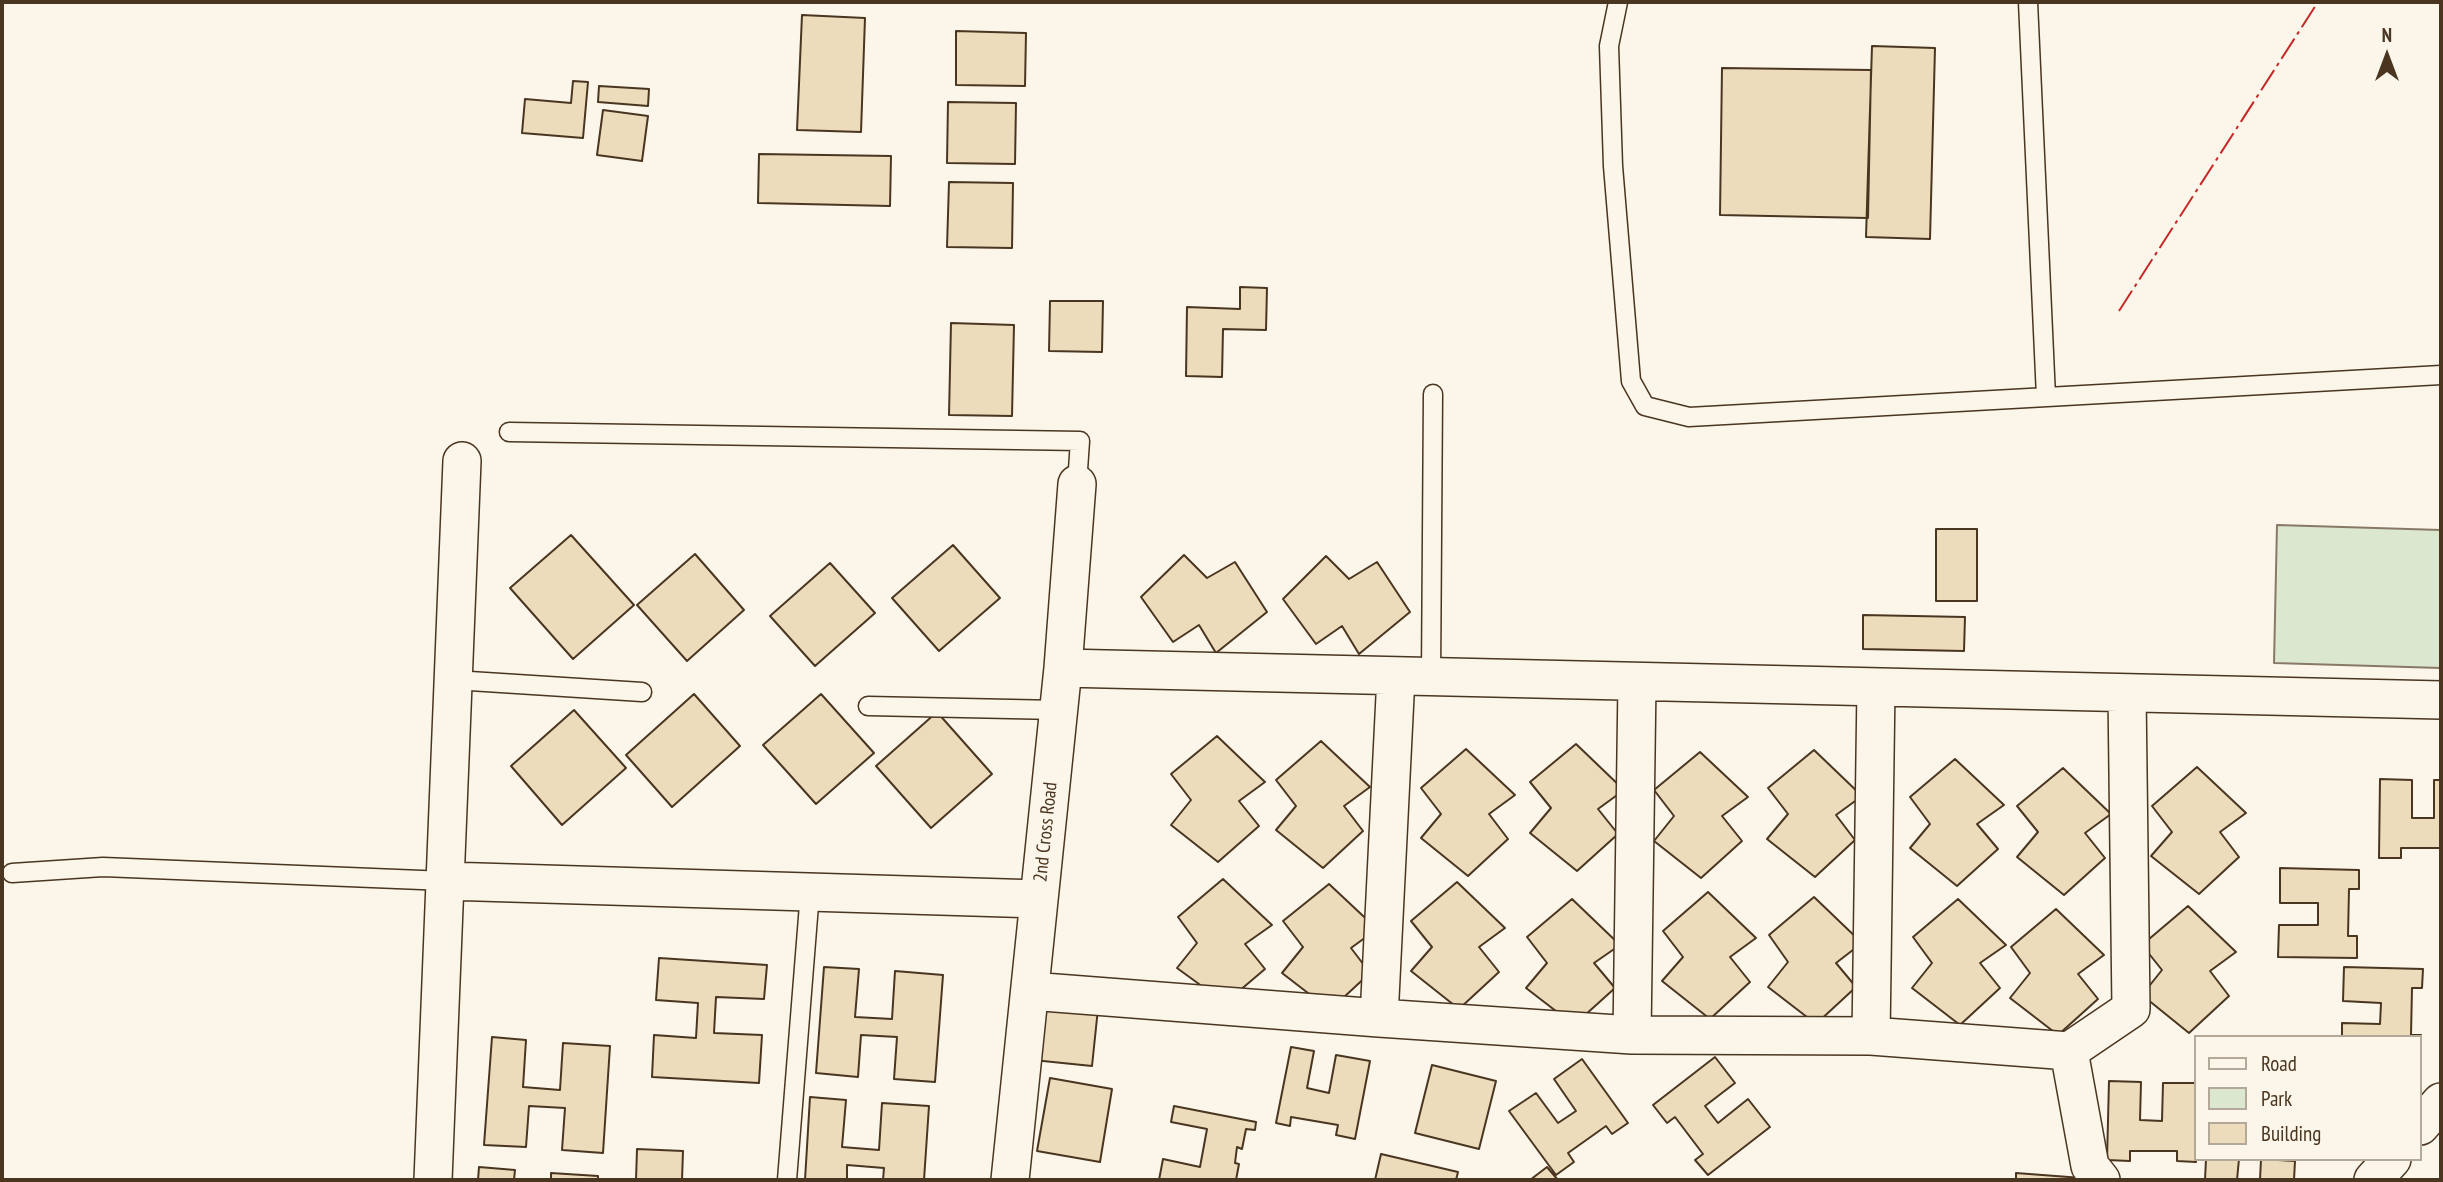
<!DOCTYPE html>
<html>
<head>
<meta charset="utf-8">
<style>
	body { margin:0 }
	#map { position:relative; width:2443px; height:1182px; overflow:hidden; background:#fbf6e9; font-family:"PT Sans Narrow",sans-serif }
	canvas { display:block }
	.frame { position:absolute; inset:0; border:4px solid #4a3520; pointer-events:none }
	.legend { position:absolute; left:2194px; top:1035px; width:228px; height:126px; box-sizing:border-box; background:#fbf6e9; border:2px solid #b4a999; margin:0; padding:9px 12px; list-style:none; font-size:21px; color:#4a3520 }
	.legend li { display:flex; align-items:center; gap:14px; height:35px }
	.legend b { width:35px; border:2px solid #b4a999 }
	.north { position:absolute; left:2352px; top:21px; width:70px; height:70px; -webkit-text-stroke:5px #fbf6e9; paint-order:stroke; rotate:0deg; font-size:19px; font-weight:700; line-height:28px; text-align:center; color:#4a3520 }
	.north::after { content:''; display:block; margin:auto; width:24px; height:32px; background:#4a3520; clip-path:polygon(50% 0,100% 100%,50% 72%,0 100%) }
</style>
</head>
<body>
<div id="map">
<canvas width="2443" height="1182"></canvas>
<div class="frame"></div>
<ul class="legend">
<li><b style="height:9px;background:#fbf6e9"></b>Road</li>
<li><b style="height:19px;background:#dce7d0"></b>Park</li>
<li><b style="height:19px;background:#ecdcbc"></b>Building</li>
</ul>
<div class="north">N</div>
</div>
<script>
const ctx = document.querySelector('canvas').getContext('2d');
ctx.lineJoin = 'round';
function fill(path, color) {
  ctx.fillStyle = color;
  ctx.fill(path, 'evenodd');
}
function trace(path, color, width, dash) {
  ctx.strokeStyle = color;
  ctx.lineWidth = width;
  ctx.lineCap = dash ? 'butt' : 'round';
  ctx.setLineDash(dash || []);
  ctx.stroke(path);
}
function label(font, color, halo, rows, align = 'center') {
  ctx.font = font + ' "PT Sans Narrow",sans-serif';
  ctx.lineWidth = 5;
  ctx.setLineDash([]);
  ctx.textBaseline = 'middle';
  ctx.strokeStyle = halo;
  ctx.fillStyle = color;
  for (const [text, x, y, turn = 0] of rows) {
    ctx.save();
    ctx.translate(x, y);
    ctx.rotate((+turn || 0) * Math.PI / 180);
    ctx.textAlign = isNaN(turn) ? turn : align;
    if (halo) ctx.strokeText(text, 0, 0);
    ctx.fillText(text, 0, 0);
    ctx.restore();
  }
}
const green = new Path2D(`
	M2277,525L2441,530V668L2274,663Z`);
const building = new Path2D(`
	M802,15L865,18L861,132L797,130Z
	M956,31L1026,33L1025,86L956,85Z
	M1872,46L1935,48L1930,239L1866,237Z
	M1722,68L1871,70L1868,218L1720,215Z
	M573,81L588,82L583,138L522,133L525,99L571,103Z
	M599,86L649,89L648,106L598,102Z
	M948,102L1016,103L1015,164L947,163Z
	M603,110L648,116L642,161L597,155Z
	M759,154L891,156L890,206L758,203Z
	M949,182L1013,183L1012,248L947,247Z
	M1240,287L1267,288L1266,330L1223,329L1222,377L1186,376L1187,307L1240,309Z
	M1050,301H1103L1102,352L1049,351Z
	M951,323L1014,325L1012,416L949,415Z
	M1936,529H1977V601H1936Z
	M571,535L634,605L573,659L510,588Z
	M953,545L1000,598L939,651L892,598Z
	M695,554L744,610L687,661L637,605Z
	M1184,555L1207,578L1235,562L1267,612L1216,653L1199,625L1173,642L1141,597Z
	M1326,556L1349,579L1377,562L1410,612L1359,654L1342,626L1316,644L1283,599Z
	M830,563L875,613L815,666L770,616Z
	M1863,615L1965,617L1964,651L1863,649Z
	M694,694L740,746L672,807L626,755Z
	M821,694L874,753L816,804L763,745Z
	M574,710L626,768L562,825L511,766Z
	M937,712L992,774L931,828L876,766Z
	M1217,736L1265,782L1239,801L1259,826L1218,862L1171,825L1191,800L1171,774Z
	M1321,741L1370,787L1344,806L1363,831L1323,868L1276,830L1296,806L1276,780Z
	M1576,744L1624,790L1598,809L1618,834L1577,871L1530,833L1551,808L1530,782Z
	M1466,749L1515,795L1489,814L1508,839L1468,876L1421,838L1441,814L1421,788Z
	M1814,750L1862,796L1836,815L1855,840L1815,877L1767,839L1788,814L1768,788Z
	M1700,752L1748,797L1722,816L1742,841L1701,878L1654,841L1674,816L1654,790Z
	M1955,759L2004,805L1977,824L1998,849L1957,886L1910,848L1930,824L1910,797Z
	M2197,767L2246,813L2220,832L2239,857L2199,894L2151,856L2172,832L2152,806Z
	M2063,768L2111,814L2085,833L2105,858L2064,895L2017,857L2038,832L2017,806Z
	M2380,779L2412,780V818H2434V780H2441V848H2401V858H2379Z
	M2280,868L2359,870V889H2349L2348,936H2357V958L2278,957L2279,925H2318V903H2280Z
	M1223,879L1272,925L1245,944L1265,969L1225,1003L1177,968L1197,943L1178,917Z
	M1457,882L1505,928L1479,947L1499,972L1459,1009L1411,971L1432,947L1411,921Z
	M1329,884L1377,929L1351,948L1370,973L1330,1010L1282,973L1303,947L1283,921Z
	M1708,892L1756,938L1730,957L1750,982L1710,1019L1662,981L1683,957L1663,931Z
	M1814,897L1862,943L1836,963L1856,987L1816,1024L1768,987L1788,962L1769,935Z
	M1572,899L1620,945L1594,963L1615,988L1574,1025L1526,988L1547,963L1527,937Z
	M1958,899L2006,945L1980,963L2000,988L1960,1025L1912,988L1932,963L1913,937Z
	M2188,906L2236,952L2210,971L2229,996L2189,1033L2142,995L2162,970L2142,945Z
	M2056,909L2104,955L2078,974L2098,999L2058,1035L2010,998L2030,973L2011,947Z
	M659,958L767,965L764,999L716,997L714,1033L762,1035L759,1083L652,1077L654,1035L696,1038L698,1003L656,1000Z
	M824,967L859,969L855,1017L892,1019L895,971L943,975L935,1082L894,1079L897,1037L861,1035L858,1077L816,1073Z
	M2344,967L2423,969L2422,988H2412L2411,1035H2421V1049L2420,1037H2342V1023L2380,1024L2381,1003L2343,1001Z
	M1039,993L1099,999L1092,1066L1033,1060Z
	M492,1037L526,1040L523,1087L560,1090L563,1043L610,1046L603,1153L562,1150L565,1108L529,1106L526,1147L484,1145Z
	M1291,1047L1314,1051L1307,1088L1329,1093L1336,1055L1370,1061L1355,1139L1336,1135L1338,1125L1291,1117L1290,1126L1276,1123Z
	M1715,1057L1735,1083L1705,1106L1718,1123L1748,1099L1770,1127L1708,1175L1695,1160L1703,1154L1675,1117L1667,1123L1653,1105Z
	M1582,1059L1628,1123L1612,1134L1606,1126L1568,1153L1574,1162L1556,1175L1509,1111L1536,1093L1558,1123L1576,1111L1554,1079Z
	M1432,1065L1496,1081L1479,1149L1415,1133Z
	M1050,1078L1112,1089L1100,1162L1037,1151Z
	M2109,1081L2141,1082L2140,1120L2162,1121L2163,1083H2196V1162L2177,1161V1151H2130V1161L2107,1160Z
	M810,1097L846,1100L842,1147L879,1150L882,1103L929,1106L924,1180H883L884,1168L847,1165V1180H805Z
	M1174,1106L1256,1122L1255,1130L1246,1129L1242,1149L1237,1147L1235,1163L1239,1164L1236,1180H1159L1163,1159L1200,1167L1207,1129L1171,1122Z
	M637,1149L683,1151L682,1180H636Z
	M1381,1154L1458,1172L1456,1180H1375Z
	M2206,1159H2239L2237,1180H2205Z
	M2261,1159L2295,1161L2294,1180H2260Z
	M479,1167L515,1170L514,1180H478Z
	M1547,1167L1558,1180H1530Z
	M551,1173L598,1176V1180H551Z
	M2016,1173L2095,1179L2016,1180Z`);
const service = new Path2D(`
	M1618,2L1609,46L1613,166L1631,381L1645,406L1689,417L2441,375
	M2028,2L2046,397
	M509,432L1080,441L1077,484
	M1431,677L1433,394
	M454,680L642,692
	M868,706L1058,710
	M12,873L103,867L446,881
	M787,1180L810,892`);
const minor = new Path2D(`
	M1063,668L2441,700
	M1396,676L1379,1018L1632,1035L1871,1036
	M1876,687L1871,1036L2069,1051L2090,1166L2101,1180
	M446,881L1039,899
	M1030,991L1379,1018
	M1632,1035L1637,682
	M2069,1051L2131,1009L2127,693
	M2420,1126L2441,1102
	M433,1180L462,461
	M1010,1180L1063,668L1077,484
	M2373,1180L2392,1159`);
const power = new Path2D(`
	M2119,311L2318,2`);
const streetNames = [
	["2nd Cross Road",1046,832,-84]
];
fill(green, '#dce7d0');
trace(green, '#887966', 2);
fill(building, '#ecdcbc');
trace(building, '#4a3520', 2);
trace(service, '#4a3520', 21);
trace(minor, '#4a3520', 40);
trace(service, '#fbf6e9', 18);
trace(minor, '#fbf6e9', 37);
trace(power, '#c62828', 2, [24, 5, 3.5, 5]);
label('19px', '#4a3520', '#fbf6e9', streetNames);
</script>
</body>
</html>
